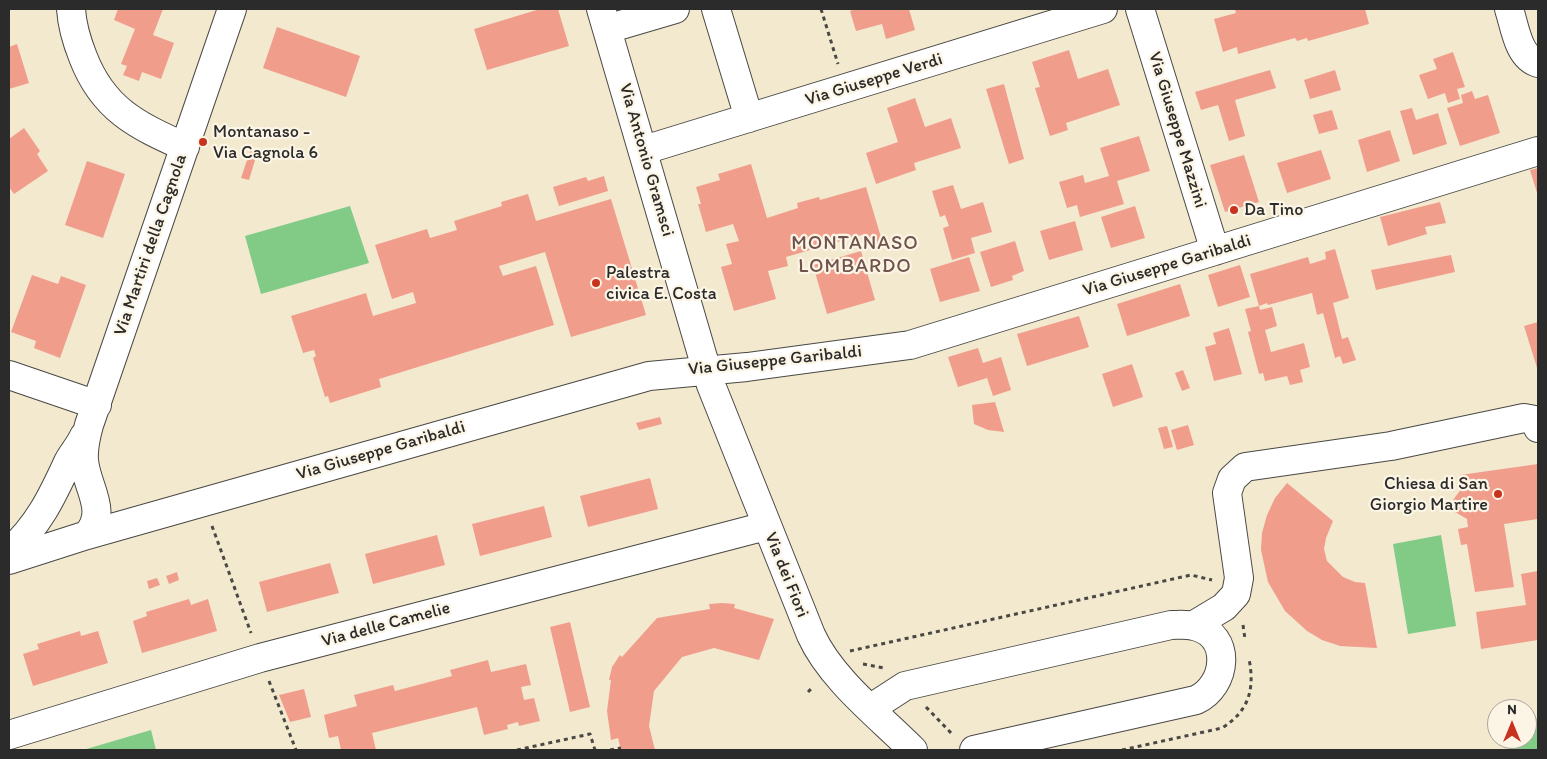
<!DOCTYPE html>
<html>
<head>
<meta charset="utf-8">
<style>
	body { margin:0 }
	#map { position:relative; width:1547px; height:759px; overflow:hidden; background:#f3e9cf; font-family:Itim,sans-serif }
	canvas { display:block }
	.frame { position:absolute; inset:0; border:10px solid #2b2b2b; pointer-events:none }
	.north { position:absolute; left:1487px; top:699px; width:50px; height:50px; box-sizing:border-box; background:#fcf5e5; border:1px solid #a8a49b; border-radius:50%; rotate:0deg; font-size:14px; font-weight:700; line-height:20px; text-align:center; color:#2b2b2b }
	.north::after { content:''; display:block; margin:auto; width:18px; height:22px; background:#c8321e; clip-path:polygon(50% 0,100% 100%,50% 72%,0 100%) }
</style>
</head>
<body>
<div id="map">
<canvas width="1547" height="759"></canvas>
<div class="frame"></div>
<div class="north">N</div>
</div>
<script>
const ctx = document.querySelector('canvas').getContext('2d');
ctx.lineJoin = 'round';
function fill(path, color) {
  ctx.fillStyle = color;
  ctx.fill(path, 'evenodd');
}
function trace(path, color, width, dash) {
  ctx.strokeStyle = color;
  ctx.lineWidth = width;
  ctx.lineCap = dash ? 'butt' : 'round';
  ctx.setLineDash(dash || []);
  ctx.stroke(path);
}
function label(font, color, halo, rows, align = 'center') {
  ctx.font = font + ' Itim,sans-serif';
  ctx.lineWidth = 4.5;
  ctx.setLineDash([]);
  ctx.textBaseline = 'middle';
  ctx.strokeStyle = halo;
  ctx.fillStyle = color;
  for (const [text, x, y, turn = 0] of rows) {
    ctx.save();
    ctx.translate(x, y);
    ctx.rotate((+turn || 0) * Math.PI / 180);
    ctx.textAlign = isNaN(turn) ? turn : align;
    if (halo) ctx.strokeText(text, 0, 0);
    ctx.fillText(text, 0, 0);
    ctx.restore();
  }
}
const green = new Path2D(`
	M350,206L369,263L261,294L245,236Z
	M1441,535L1456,626L1408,634L1393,544Z
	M1538,718V750H1510L1509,739H1527V720Z
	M151,730L156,750H83Z`);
const building = new Path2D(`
	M118,9H163L153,35L174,43L161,79L142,72L139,81L123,75L127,66L121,64L135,29L114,20Z
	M540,9H558L569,46L487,70L474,29Z
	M856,9H909L915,30L886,39L882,24L856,31L850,11Z
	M1235,9H1365L1369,24L1308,41L1307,38L1297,41L1295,38L1238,54L1237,47L1223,52L1214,19L1236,13Z
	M277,27L360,56L346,97L263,68Z
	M17,44L29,83L9,89V47Z
	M1069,50L1078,79L1108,69L1120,105L1066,123L1068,130L1050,136L1035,88L1040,87L1032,62Z
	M1453,52L1465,87L1457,89L1460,99L1448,103L1445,93L1428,99L1419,75L1437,69L1433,59Z
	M1270,70L1276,88L1235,100L1245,136L1229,141L1218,105L1201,110L1195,92Z
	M1335,70L1341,90L1310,99L1304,80Z
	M1004,84L1024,159L1009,164L986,89Z
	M1472,91L1475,99L1488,95L1500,133L1460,146L1447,108L1463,103L1461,95Z
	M915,98L925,127L951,118L961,148L914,163L916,170L876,184L866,153L898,142L887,108Z
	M1412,108L1416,120L1438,113L1447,144L1413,155L1400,111Z
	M1332,110L1338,129L1319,134L1313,115Z
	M24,128L40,151L37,154L48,171L14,194L9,187V139Z
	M1390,130L1400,161L1367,172L1358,140Z
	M1139,136L1150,171L1117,181L1124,204L1080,217L1077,205L1067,208L1059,182L1083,175L1085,183L1109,176L1100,148Z
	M251,148L258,150L249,180L241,178Z
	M1321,150L1331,179L1287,193L1277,163Z
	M1244,155L1259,202L1225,212L1210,165Z
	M87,161L125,174L103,238L65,225Z
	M751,164L767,218L798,208L797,203L819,197L820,200L866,187L883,244L869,247L865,234L786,257L788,266L768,271L776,299L734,311L721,267L732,264L726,244L739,241L733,224L706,232L698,204H701L696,187L720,180L718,174Z
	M1538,168V196L1530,170Z
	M604,176L608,191L559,206L553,187L586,177L588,181Z
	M953,185L961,209L983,202L992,232L971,238L975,253L952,260L943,228L949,226L945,215L940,217L932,191Z
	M528,194L536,221L611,199L646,315L571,337L545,252L499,266L503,276L536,266L554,325L379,379L381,387L330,403L328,396L325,397L313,358L316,356L314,350L303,353L291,316L366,293L373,316L416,303L413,292L392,299L375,245L427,229L430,238L457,230L454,221L502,206L501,202Z
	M1440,202L1446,223L1425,227L1427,234L1388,246L1380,217Z
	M1135,206L1145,238L1111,248L1101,217Z
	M1075,221L1083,250L1049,260L1040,231Z
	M1015,241L1024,271L1012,276L1013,280L991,287L980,252Z
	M1335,249L1349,298L1333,303L1342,339L1348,337L1356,360L1343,364L1340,356L1335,358L1323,313L1317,315L1312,293L1268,305L1267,303L1259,306L1250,274L1308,257L1310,264L1326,259L1325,252Z
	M861,251L875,300L827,314L813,265Z
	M1451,255L1455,272L1376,290L1371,270Z
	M969,257L980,291L940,302L930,269Z
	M1240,265L1250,297L1218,307L1208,275Z
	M32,275L58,284L61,276L86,285L60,358L34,348L36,341L11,332Z
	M1180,284L1190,316L1127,336L1117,304Z
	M1259,306L1260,310L1272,307L1277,326L1265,330L1271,352L1304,343L1310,367L1300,370L1303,382L1290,385L1287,376L1265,381L1263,373L1259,374L1248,332L1251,331L1245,309Z
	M1079,316L1089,347L1027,366L1017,334Z
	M1538,322V371L1524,326Z
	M1229,328L1242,374L1214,381L1205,347L1216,344L1213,333Z
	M978,348L983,363L1001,357L1011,390L993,396L987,378L958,387L948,357Z
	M1132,364L1143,397L1113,407L1102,374Z
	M1183,370L1190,388L1182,391L1175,373Z
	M995,402L1004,432L988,430L974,424L972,405Z
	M660,417L662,424L639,430L636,423Z
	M1188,425L1194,445L1177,450L1171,430Z
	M1167,426L1173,447L1164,449L1158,428Z
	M1538,464V519L1504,524L1514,587L1475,592L1467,544L1461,545L1458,529L1468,527L1467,519L1455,512L1453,500L1462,488L1460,475Z
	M650,478L658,509L588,527L580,496Z
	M1287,483L1333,521L1326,538L1324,549L1327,561L1343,577L1355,582L1365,583L1377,648L1340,646L1322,640L1307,631L1285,611L1268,582L1261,550L1262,533L1267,515L1275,498Z
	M544,506L552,537L480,556L472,524Z
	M437,535L445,565L373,584L365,554Z
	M330,563L339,593L267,612L259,582Z
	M1538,571V640L1481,649L1476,612L1526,605L1521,574Z
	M177,572L179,580L169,584L166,576Z
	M157,578L160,585L149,589L147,581Z
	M189,599L191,605L208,599L217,631L142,653L133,621L147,616L146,612Z
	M722,603L735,604L734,608L774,619L759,660L714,648L682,657L654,691L649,726L655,750H621L618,738L611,740L607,711L611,680H609L612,667L620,655L622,657L657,618L710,609L709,604Z
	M570,622L590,707L570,712L550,627Z
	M80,631L81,636L98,631L108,663L33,686L23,654L39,649L37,644Z
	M488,660L491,672L526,664L531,685L521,687L524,700L534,698L540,721L519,726L518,722L507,725L508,729L484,735L477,707L372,733L376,750H341L338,736L329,738L324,715L357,706L354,695L393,685L395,691L452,676L450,670Z
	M304,689L311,717L290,722L279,695Z`);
const path = new Path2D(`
	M821,9L838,64
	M212,526L251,633
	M1243,625L1245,639
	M850,651L1191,575L1212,580
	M863,664L884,668
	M269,681L296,750
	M808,692L813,687
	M926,707L953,735
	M517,750L590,734L595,750
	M610,750L621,748
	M1122,750L1222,728C1249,711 1255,689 1249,659`);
const minor = new Path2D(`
	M71,9C72,25 77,42 83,57C103,109 136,125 185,147
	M601,9L711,385L811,635C831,679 879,716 913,750
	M716,9L749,118
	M1140,9L1215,251
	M1509,9C1515,27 1518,57 1538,63
	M607,29L675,9
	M644,150L1103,9
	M9,375L97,405
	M87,535C109,511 86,487 84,460C83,449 86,436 89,425L232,9
	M9,552C38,526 52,497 68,462C73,453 80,445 84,436
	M9,560L87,535L649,376L747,367L910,345L1538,151
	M1194,625L1224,607L1236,594L1239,578L1227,493L1232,479L1245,467L1391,446L1524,418L1535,420L1538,428
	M871,708L905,686L1171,625C1178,625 1187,624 1194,626C1233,635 1227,686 1196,700L974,750
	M9,735L260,658L766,526`);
const markers = [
	[203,142,5,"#c8321e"],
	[1234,210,5,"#c8321e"],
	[596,283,5,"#c8321e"],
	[1498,494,5,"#c8321e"]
];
const streetNames = [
	["Via Giuseppe Verdi",874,80,-17],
	["Via Giuseppe Mazzini",1177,130,73],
	["Via Antonio Gramsci",646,160,74],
	["Via Martiri della Cagnola",151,245,-71],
	["Via Giuseppe Garibaldi",1167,266,-17],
	["Via Giuseppe Garibaldi",775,361,-6],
	["Via Giuseppe Garibaldi",381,451,-16],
	["Via dei Fiori",786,575,68],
	["Via delle Camelie",386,625,-15]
];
const poiNames = [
	["Montanaso -",213,132],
	["Via Cagnola 6",213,153],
	["Da Tino",1244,210],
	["Palestra",606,273],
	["civica E. Costa",606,294],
	["Chiesa di San",1488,484,"right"],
	["Giorgio Martire",1488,505,"right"]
];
const quarterNames = [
	["MONTANASO",855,244],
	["LOMBARDO",855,267]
];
fill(green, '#82cb87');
fill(building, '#f19d8c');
trace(minor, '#494844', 30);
trace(path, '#494844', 3, [4, 4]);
trace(minor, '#fff', 28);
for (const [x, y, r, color] of markers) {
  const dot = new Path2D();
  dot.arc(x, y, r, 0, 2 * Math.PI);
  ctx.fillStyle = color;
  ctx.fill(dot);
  trace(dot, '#fcf5e5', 2);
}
label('18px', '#2b2b2b', '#fcf5e5', streetNames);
label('18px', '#2b2b2b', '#fcf5e5', poiNames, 'left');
ctx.letterSpacing = '1px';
label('20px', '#70534d', '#fcf5e5', quarterNames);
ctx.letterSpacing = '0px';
</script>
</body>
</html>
